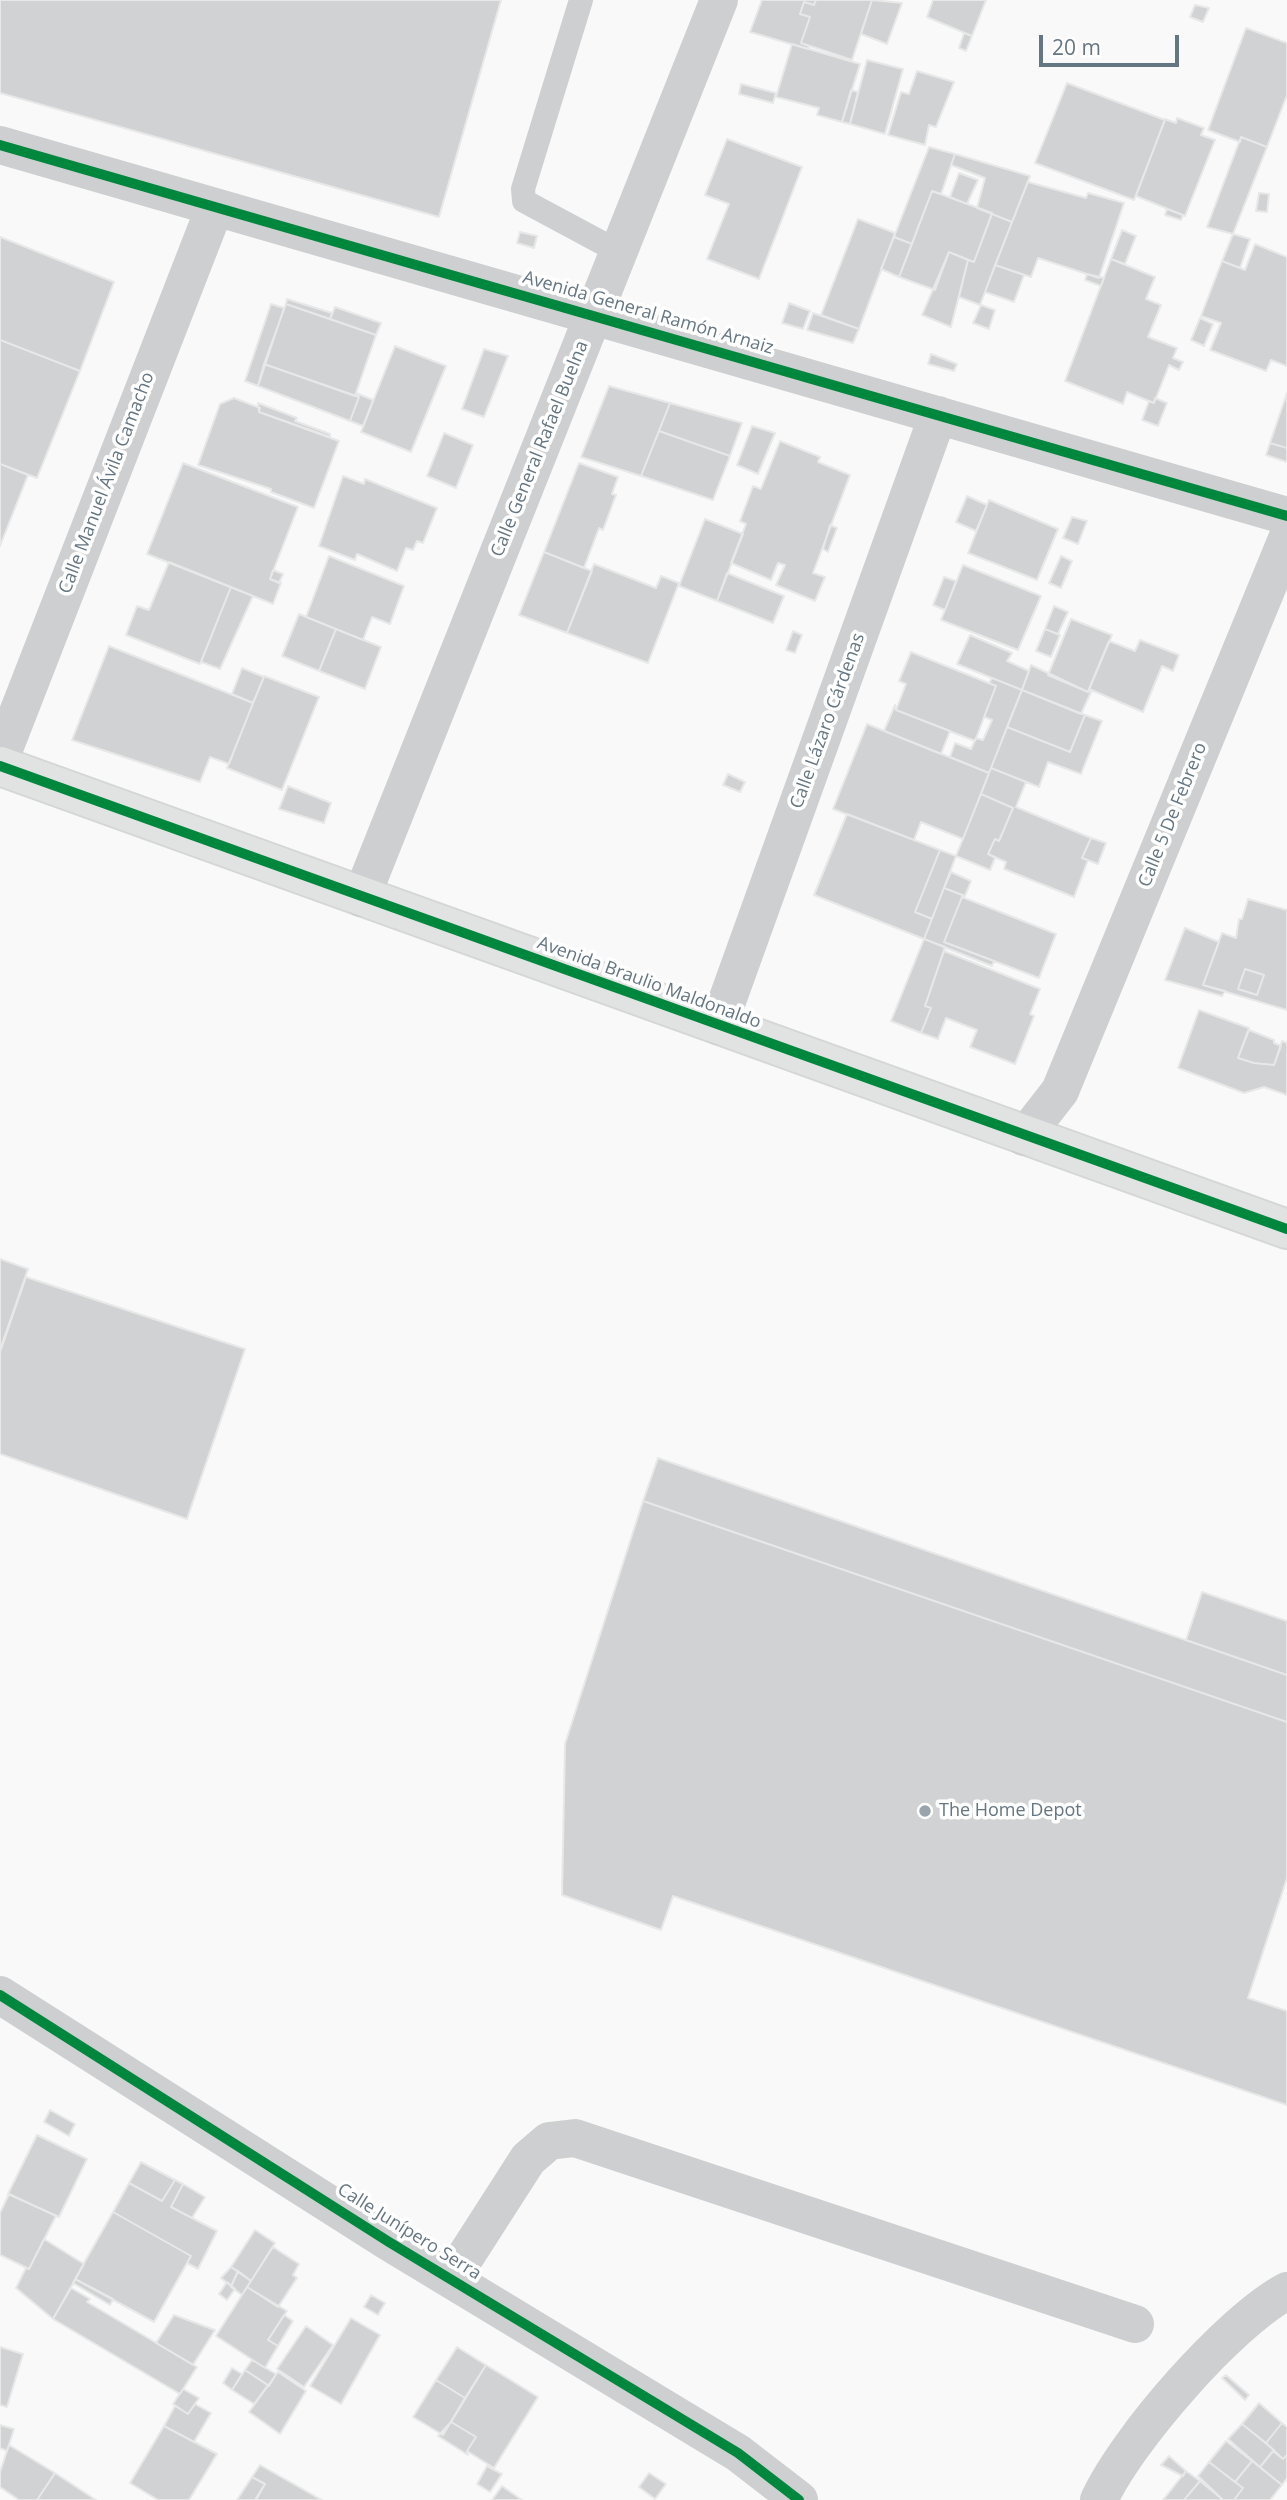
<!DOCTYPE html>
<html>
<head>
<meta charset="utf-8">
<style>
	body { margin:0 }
	#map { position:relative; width:1287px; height:2500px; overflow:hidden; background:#f9f9f9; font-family:"Open Sans",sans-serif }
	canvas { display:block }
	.scale { position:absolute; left:1039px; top:35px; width:140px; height:32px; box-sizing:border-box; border:4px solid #657683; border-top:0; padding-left:9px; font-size:21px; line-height:24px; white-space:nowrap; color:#657683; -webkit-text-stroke:5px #fff; paint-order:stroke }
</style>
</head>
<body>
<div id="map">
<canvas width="1287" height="2500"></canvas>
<div class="scale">20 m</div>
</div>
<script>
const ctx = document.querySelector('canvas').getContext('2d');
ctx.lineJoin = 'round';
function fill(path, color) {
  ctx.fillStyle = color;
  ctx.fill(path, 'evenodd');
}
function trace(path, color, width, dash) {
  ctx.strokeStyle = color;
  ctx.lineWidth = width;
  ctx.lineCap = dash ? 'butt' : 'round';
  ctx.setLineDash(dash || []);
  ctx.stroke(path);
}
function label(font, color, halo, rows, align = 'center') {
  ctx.font = font + ' "Open Sans",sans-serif';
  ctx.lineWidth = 7;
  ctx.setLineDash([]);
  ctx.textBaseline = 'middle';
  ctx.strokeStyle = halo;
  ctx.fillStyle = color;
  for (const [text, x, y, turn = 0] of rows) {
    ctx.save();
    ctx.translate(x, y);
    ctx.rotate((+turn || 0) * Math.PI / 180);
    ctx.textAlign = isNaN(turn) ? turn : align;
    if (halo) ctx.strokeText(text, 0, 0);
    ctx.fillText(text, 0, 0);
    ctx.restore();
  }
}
const building = new Path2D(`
	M0,0H501L439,217L0,93Z
	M762,0H816L814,5L804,2L800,14L810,17L801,43L809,46L808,49L750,32Z
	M816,0H872L852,60L801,43L810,17L800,14L804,2L814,5Z
	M872,0L902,3L887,44L861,34Z
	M933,0H986L972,36L927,17Z
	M1195,5L1209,8L1203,22L1190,17Z
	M1246,28L1287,43V95L1267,147L1241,137L1240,142L1208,130Z
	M964,33L972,36L966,51L959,48Z
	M792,44L860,64L842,122L817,115L819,108L776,97Z
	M867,60L903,69L885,134L850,124Z
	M917,71L954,82L936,127L929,125L925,145L888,135L901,92L909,94Z
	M1067,83L1165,120L1134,200L1035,163Z
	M741,84L776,93L773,103L739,94Z
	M851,90L858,92L850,124L842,122Z
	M1177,118L1204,128L1201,135L1215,140L1185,216L1136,196L1165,119L1176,123Z
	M1241,137L1267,147L1233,234L1207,227Z
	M727,139L802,167L759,279L707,259L729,204L705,195Z
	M929,147L955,154L941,194L932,191L912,244L894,237Z
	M955,154L1030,176L1012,222L977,208L985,178L951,165Z
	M959,173L978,180L967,204L950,197Z
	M1028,182L1086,198L1088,193L1124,203L1099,278L1038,258L1031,277L995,265Z
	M932,191L992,213L974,262L949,252L935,290L899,277Z
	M1259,193L1269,194L1267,212L1256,211Z
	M1167,209L1183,215L1181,220L1165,215Z
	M992,214L1012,222L980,305L959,297L968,260L974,262Z
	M858,219L895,233L859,329L821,315Z
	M1122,230L1136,236L1125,264L1111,259Z
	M520,232L537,236L534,248L517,243Z
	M1233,234L1250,239L1240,268L1222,261Z
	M0,237L114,282L80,371L0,340Z
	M894,237L912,244L899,277L881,269Z
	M1255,244L1287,257V366L1271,360L1266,371L1210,350L1221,323L1201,316L1222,261L1245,270Z
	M949,252L968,260L951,327L922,315Z
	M1111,259L1155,277L1146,299L1161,305L1148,337L1177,348L1173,358L1183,362L1179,370L1169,365L1154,403L1127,392L1123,404L1065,381Z
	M995,265L1024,275L1014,302L985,292Z
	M1087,274L1104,278L1101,286L1085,280Z
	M287,299L332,313L330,319L286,304Z
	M789,303L810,311L803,329L782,323Z
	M271,304L284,308L258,386L245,381Z
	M286,304L376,335L355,396L264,364Z
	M981,305L995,310L989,329L973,323Z
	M335,307L381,323L376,335L330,319Z
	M813,313L859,329L853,343L807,330Z
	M1200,318L1213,324L1204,346L1191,340Z
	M0,340L80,371L37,478L0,464Z
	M395,346L446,366L411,452L361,432Z
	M484,349L508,356L484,417L462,409Z
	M931,354L957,364L954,371L928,364Z
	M264,364L359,397L350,421L258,386Z
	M609,386L670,403L641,476L581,457Z
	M356,393L373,400L363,426L350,421L359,397Z
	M1287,393V448L1270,443Z
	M234,398L260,408L259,412L339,441L314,508L271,492V489L198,465L220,404Z
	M1155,398L1167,403L1158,426L1142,420L1149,401L1154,403Z
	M258,403L297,418L295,421L330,434V437L259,412Z
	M670,403L742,423L730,456L659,431Z
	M752,426L775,433L758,474L737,465Z
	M659,431L730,456L713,500L641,476Z
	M444,433L473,445L456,488L427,476Z
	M780,441L820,457L818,462L850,475L813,573L825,577L815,601L776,585L785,565L778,563L771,580L731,563L746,524L740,521L753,486L761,489Z
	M1270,443L1287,448V462L1266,455Z
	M183,463L298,507L270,579L281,583L273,604L147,554Z
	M579,463L618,477L612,494L616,495L603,530L599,528L584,568L544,552Z
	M0,464L28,475L0,546Z
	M343,476L364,484L365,479L437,508L423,543L417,541L413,550L406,548L397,571L357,554L355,560L319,546Z
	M967,496L987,505L976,531L956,522Z
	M989,500L1058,529L1037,580L968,553Z
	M1072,517L1087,521L1078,544L1063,538Z
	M705,519L743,534L717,601L679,586Z
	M830,525L837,528L828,552L823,549Z
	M544,552L592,571L567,633L519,615Z
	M329,556L404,586L390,624L372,617L363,640L306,617Z
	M1061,556L1072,561L1061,588L1049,583Z
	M169,562L231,587L200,664L126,635L137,606L149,610Z
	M594,564L656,588L661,576L679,583L648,663L567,633Z
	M963,565L1041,596L1018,650L941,620Z
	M273,570L283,574L279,583L270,579Z
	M727,573L784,596L773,623L717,601Z
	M944,577L956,581L945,610L933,605Z
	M231,587L253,596L220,669L201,662Z
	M1054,606L1068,612L1058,634L1045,629Z
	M299,614L336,629L319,671L282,656Z
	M1071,619L1112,635L1088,692L1048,675Z
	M336,629L381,647L365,689L319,671Z
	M1045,629L1060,635L1051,657L1036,651Z
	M793,631L802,635L795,653L786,650Z
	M970,635L1012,653L1007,661L1029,671L1022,690L957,664Z
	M1140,640L1179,655L1173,671L1162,666L1143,712L1089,689L1109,641L1135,651Z
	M109,646L253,703L229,764L210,757L200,782L72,740Z
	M911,652L996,686L975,741L896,710L906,684L899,681Z
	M1031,665L1088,692L1092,690L1081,714L1022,690Z
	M242,668L264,677L253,703L232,694Z
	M264,676L319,697L282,790L227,768Z
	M992,678L1022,690L989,773L950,757L955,743L971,749L976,738L983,740L992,720L984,717L996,686L989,683Z
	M1022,690L1085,715L1070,752L1007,727Z
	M895,705L896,710L950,731L941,754L884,731Z
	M1085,715L1102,721L1081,774L1048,762L1039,787L991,768L1007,727L1070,752Z
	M867,724L989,773L963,839L921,822L914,840L833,809Z
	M991,768L1026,782L1016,807L1091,838L1082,858L1088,860L1074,897L1004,869L1006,862L988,854L995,839L999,841L1013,808L981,794Z
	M728,774L745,782L740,792L723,785Z
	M288,786L331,803L324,823L279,809Z
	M981,794L1013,808L999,841L995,839L988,854L995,858L990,870L956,856Z
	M847,814L940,850L915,912L932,919L924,939L814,895Z
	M1091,838L1106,843L1098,864L1082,858Z
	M940,850L956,856L932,919L915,912Z
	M951,872L971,881L965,896L944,888Z
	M944,888L965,896L962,897L944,942L994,961L992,966L924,939Z
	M962,897L1056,934L1039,978L944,942Z
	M1248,899L1287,910V1010L1203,985L1222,933L1236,938L1239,919H1242ZM1245,969L1264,975L1257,995L1238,989Z
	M1185,928L1219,942L1203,985L1225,991L1222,996L1165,980Z
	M924,939L945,947L925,1006L931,1008L921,1033L891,1021Z
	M944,951L1040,989L1030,1014L1034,1016L1015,1064L970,1047L977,1030L946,1018L938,1039L921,1033L931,1008L925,1006Z
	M1245,969L1264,975L1257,995L1238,989Z
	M1199,1010L1249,1028L1238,1058L1254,1063L1274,1065L1282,1041L1287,1043V1095L1264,1087L1244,1093L1178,1068Z
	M1249,1030L1274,1040V1043L1281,1046L1274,1065L1254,1063L1238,1058Z
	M0,1259L28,1269L0,1350Z
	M26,1277L245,1349L187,1519L0,1454V1352Z
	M658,1458L1287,1675V1722L643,1501Z
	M643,1501L1287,1722V1878L1248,1998L1287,2011V2105L673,1896L661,1930L562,1895L565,1744Z
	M1202,1592L1287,1621V1675L1186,1640Z
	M50,2110L75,2124L69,2136L44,2122Z
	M37,2135L87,2159L59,2217L8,2194Z
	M141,2162L175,2180L162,2201L129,2183Z
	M175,2180L183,2184L171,2207L217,2231L198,2269L187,2263L191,2256L113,2212L129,2183L162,2201Z
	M183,2184L205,2197L192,2218L171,2207Z
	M9,2194L56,2216L29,2269L0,2255V2213Z
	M113,2212L191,2256L154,2322L75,2279Z
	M255,2230L275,2243L251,2281L231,2267Z
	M44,2239L84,2264L53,2319L16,2288L26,2268L29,2269Z
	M273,2247L299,2264L293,2275L297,2278L278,2307L247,2287Z
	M231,2267L238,2271L231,2286L221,2278Z
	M238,2271L251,2281L242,2295L231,2287Z
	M75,2279L113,2299L110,2305L73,2283Z
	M227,2282L235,2289L227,2300L219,2294Z
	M247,2287L287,2311L268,2340L278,2346L265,2368L216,2336Z
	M71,2288L90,2299L87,2302L197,2367L180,2394L53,2319Z
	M371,2295L385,2303L378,2315L364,2307Z
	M174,2315L215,2330L193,2365L156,2343Z
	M284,2315L293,2321L278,2346L268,2340Z
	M351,2318L380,2335L341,2404L310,2386Z
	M306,2326L333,2345L304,2387L277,2369Z
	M0,2347L23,2354L7,2407L0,2405Z
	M457,2347L486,2365L465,2398L436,2380Z
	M252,2360L276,2374L269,2386L245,2370Z
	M486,2365L538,2397L494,2468L467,2451L476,2437L451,2422Z
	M232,2368L242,2374L232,2390L223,2383Z
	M245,2370L268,2385L254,2404L232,2390Z
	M278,2372L306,2391L280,2434L249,2412Z
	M1226,2375L1249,2395L1245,2400L1222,2378Z
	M436,2380L465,2398L443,2435L413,2417Z
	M183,2389L199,2398L188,2414L173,2404Z
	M1259,2403L1282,2423L1266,2443L1242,2424Z
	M195,2404L211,2413L194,2442L164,2426L175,2406L188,2414Z
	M451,2422L476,2437L467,2451L468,2455L438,2436Z
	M1282,2423L1287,2427V2455L1283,2459L1266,2443Z
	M1242,2424L1274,2450L1260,2467L1228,2439Z
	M0,2425L14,2429L7,2451L0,2448Z
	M164,2426L217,2454L189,2500H158L130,2483Z
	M1226,2441L1252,2461L1235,2482L1209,2462Z
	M9,2445L55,2473L37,2500H19L0,2487V2472Z
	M1273,2451L1283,2459L1287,2455V2478L1282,2485L1260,2467Z
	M1169,2456L1186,2471L1183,2476L1161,2465Z
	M1252,2461L1282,2485L1270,2500H1234L1243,2488L1235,2482Z
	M1209,2462L1243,2488L1234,2500H1223L1198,2476Z
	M260,2465L322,2500H255L265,2484L252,2477Z
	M487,2466L502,2474L490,2492L477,2484Z
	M1186,2471L1200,2481L1184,2500H1163Z
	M55,2473L96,2500H37Z
	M649,2473L666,2484L655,2499L639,2487Z
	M252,2477L265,2484L256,2500H237Z
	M1200,2481L1222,2499L1221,2500H1184Z
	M502,2486L522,2500H492Z`);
const lane = new Path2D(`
	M581,0L523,189L524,201L619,252`);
const street = new Path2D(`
	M0,145L1287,516
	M0,759L215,207
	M361,898L719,0
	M718,1026L938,415
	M1024,1137L1060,1091L1287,539
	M0,1995L389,2242L738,2453L799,2500
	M451,2279L528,2159L549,2141L575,2138L1135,2324
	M1099,2500C1127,2439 1229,2322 1287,2291`);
const secondary = new Path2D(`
	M0,766L1287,1229`);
const cycleway = new Path2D(`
	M0,145L1287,516
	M0,766L1287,1229
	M0,1995L389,2242L738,2453L799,2500`);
const markers = [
	[925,1811,7,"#99a4ac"]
];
const streetNames = [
	["Avenida General Ramón Arnaiz",648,313,16],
	["Calle General Rafael Buelna",540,449,-68],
	["Calle Manuel Ávila Camacho",107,483,-69],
	["Calle Lázaro Cárdenas",828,721,-70],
	["Calle 5 De Febrero",1173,815,-68],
	["Avenida Braulio Maldonaldo",649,983,20],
	["Calle Junípero Serra",409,2232,32]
];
const poiNames = [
	["The Home Depot",939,1811]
];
fill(building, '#d0d2d3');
trace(building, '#e8e8e8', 2);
trace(secondary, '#d5d6d7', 42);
trace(lane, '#cecfd0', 24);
trace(street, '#cecfd0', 38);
trace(secondary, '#e1e2e2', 38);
trace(cycleway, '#00873e', 10);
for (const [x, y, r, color] of markers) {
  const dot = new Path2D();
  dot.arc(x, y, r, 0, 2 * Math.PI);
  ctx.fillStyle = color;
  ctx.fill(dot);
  trace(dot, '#fff', 2.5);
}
label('18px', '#657683', '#fff', streetNames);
label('18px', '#657683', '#fff', poiNames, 'left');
</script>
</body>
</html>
